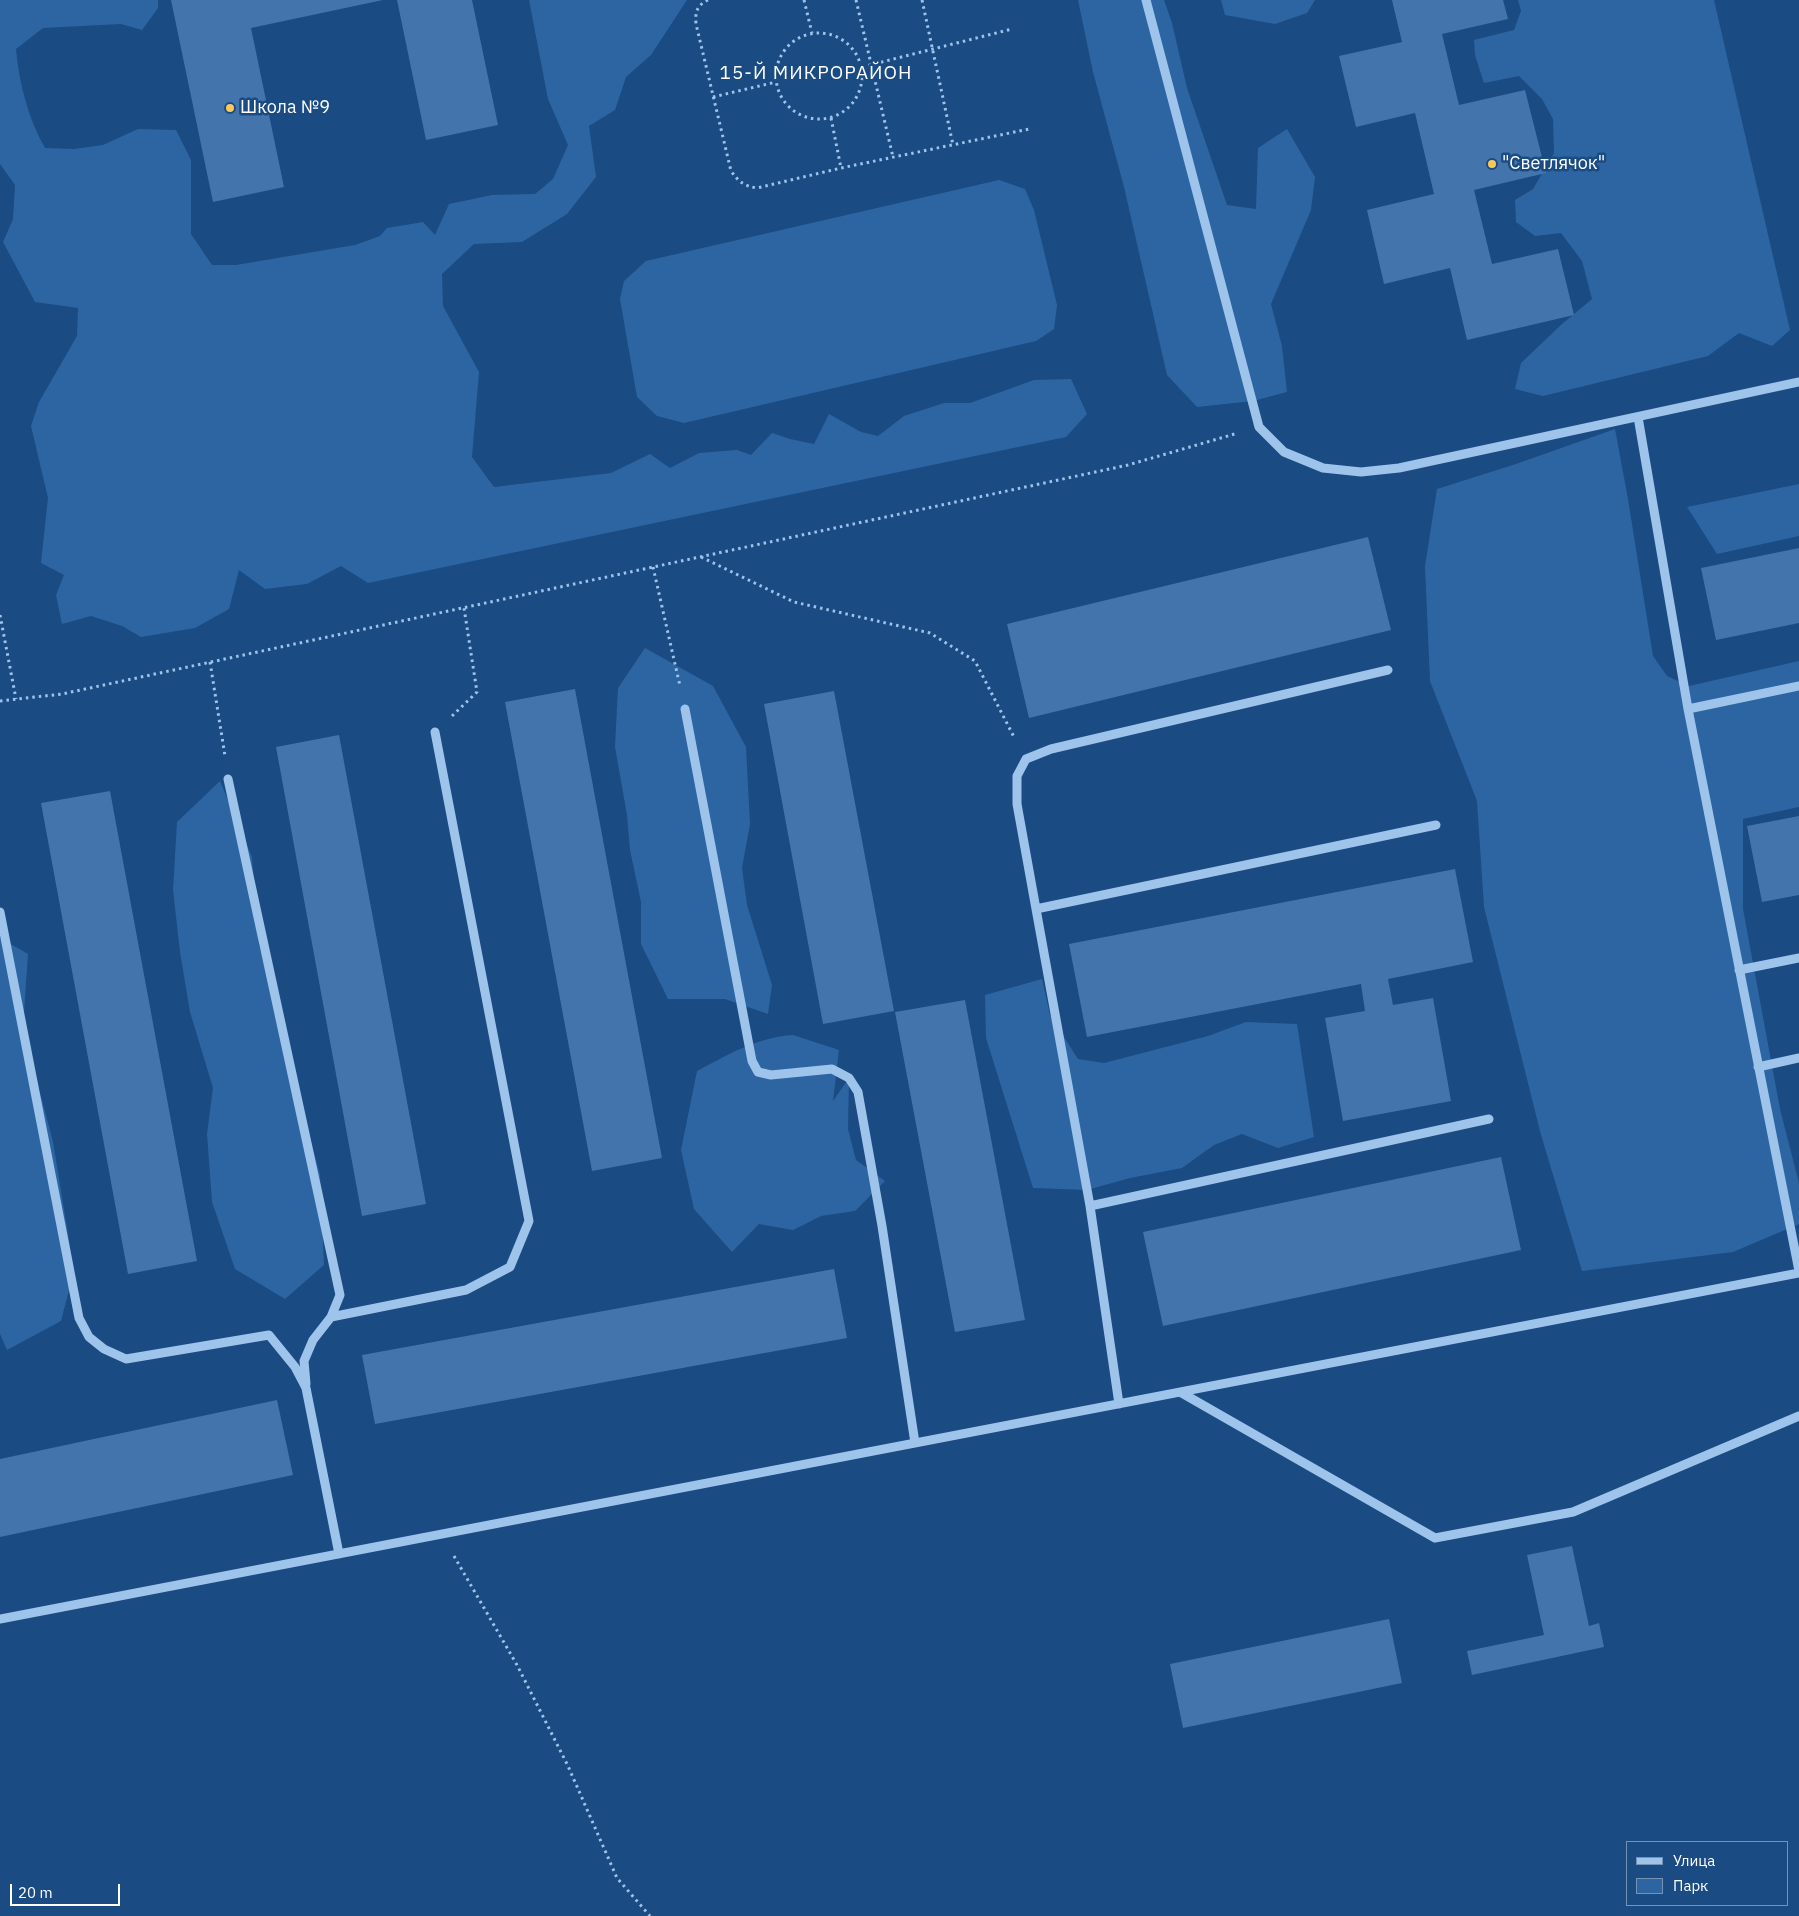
<!DOCTYPE html>
<html>
<head>
<meta charset="utf-8">
<style>
	body { margin:0 }
	#map { position:relative; width:1799px; height:1916px; overflow:hidden; background:#1a4b83; font-family:"IBM Plex Sans",sans-serif }
	canvas { display:block }
	.legend { position:absolute; left:1626px; top:1841px; width:162px; height:65px; box-sizing:border-box; background:#1a4b83; border:1px solid #7693b5; margin:0; padding:6px 9px; list-style:none; font-size:15px; color:#fff }
	.legend li { display:flex; align-items:center; gap:10px; height:25px }
	.legend b { width:25px; border:1px solid #7693b5 }
	.scale { position:absolute; left:10px; top:1884px; width:110px; height:22px; box-sizing:border-box; border:2px solid #fff; border-top:0; padding-left:6px; font-size:15px; line-height:18px; white-space:nowrap; color:#fff; -webkit-text-stroke:4px #1a4b83; paint-order:stroke }
</style>
</head>
<body>
<div id="map">
<canvas width="1799" height="1916"></canvas>
<ul class="legend">
<li><b style="height:6px;background:#9fc4eb"></b>Улица</li>
<li><b style="height:14px;background:#2d65a2"></b>Парк</li>
</ul>
<div class="scale">20 m</div>
</div>
<script>
const ctx = document.querySelector('canvas').getContext('2d');
ctx.lineJoin = 'round';
function fill(path, color) {
  ctx.fillStyle = color;
  ctx.fill(path, 'evenodd');
}
function trace(path, color, width, dash) {
  ctx.strokeStyle = color;
  ctx.lineWidth = width;
  ctx.lineCap = dash ? 'butt' : 'round';
  ctx.setLineDash(dash || []);
  ctx.stroke(path);
}
function label(font, color, halo, rows, align = 'center') {
  ctx.font = font + ' "IBM Plex Sans",sans-serif';
  ctx.lineWidth = 5;
  ctx.setLineDash([]);
  ctx.textBaseline = 'middle';
  ctx.strokeStyle = halo;
  ctx.fillStyle = color;
  for (const [text, x, y, turn = 0] of rows) {
    ctx.save();
    ctx.translate(x, y);
    ctx.rotate((+turn || 0) * Math.PI / 180);
    ctx.textAlign = isNaN(turn) ? turn : align;
    if (halo) ctx.strokeText(text, 0, 0);
    ctx.fillText(text, 0, 0);
    ctx.restore();
  }
}
const green = new Path2D(`
	M0,0H158V8L142,30L121,24L43,28L16,49C19,83 28,118 45,148L74,149L103,145L138,129L176,130L191,160V234L212,265H236L355,245L380,236L387,228L423,222L435,235L449,204L492,195L535,194L553,179L568,145L548,99L529,0H687L651,55L626,77L615,110L589,126L596,177L567,214L522,242L474,244L442,274L443,306L479,372L472,457L494,487L611,473L650,454L670,468L699,453L737,450L751,455L772,433L790,439L814,444L829,414L861,432L878,436L904,416L944,403H970L1034,380L1071,379L1087,414L1066,437L368,583L341,566L307,584L265,589L239,570L229,609L195,628L141,637L122,626L91,616L62,624L56,595L64,575L41,563L48,498L31,426L39,402L77,336L78,308L35,302L3,242L13,219L15,185L0,164Z
	M1078,0H1164L1172,23L1187,88L1227,205L1256,209L1258,148L1287,129L1315,177L1311,210L1271,304L1282,346L1287,392L1253,401L1197,407L1167,375L1124,187L1093,72Z
	M1221,0H1315L1307,13L1275,24L1225,15Z
	M1518,0H1714L1790,330L1772,346L1739,333L1708,356L1543,396L1515,389L1521,363L1562,324L1592,299L1582,261L1561,233L1535,236L1516,222L1515,200L1533,189L1554,153L1553,119L1542,99L1519,76L1484,83L1475,55L1474,40L1514,30L1521,11Z
	M999,180L1025,189L1034,210L1057,305L1054,329L1036,341L684,423L657,416L637,397L620,299L624,281L646,261Z
	M1615,429L1628,499L1653,656L1667,676L1689,686L1799,661V807L1743,819V909L1780,1109L1799,1183V1224L1733,1252L1582,1271L1541,1135L1484,907L1477,801L1430,681L1425,566L1437,489L1516,464Z
	M1799,484V536L1717,554L1687,507Z
	M645,648L713,686L746,747L750,824L742,868L747,905L772,985L768,1014L725,999H668L641,944V902L630,850L627,815L615,747L618,688Z
	M220,781L252,857L259,945L320,1175L324,1265L285,1299L235,1269L212,1202L207,1134L213,1088L190,1012L180,952L173,890L177,822Z
	M0,938L28,954L23,1027L53,1142L74,1271L61,1321L7,1350L0,1334Z
	M1042,979L1050,1015L1078,1059L1104,1063L1208,1036L1246,1022L1297,1024L1314,1137L1278,1148L1242,1134L1214,1145L1182,1168L1130,1178L1087,1190L1033,1188L986,1038L985,995Z
	M793,1035L839,1050L833,1101L849,1078L848,1129L856,1160L885,1181L855,1211L821,1216L793,1230L759,1224L732,1252L694,1209L681,1150L697,1071C727,1055 758,1037 793,1035Z`);
const building = new Path2D(`
	M171,0H383L251,28L284,187L213,202Z
	M397,0H472L498,125L426,140Z
	M1392,0H1503L1508,19L1442,34L1459,105L1525,90L1546,173L1474,190L1492,264L1558,249L1574,315L1467,340L1450,268L1384,284L1367,210L1434,194L1415,113L1356,127L1339,56L1402,42Z
	M1368,537L1391,630L1029,718L1007,624Z
	M1799,548V623L1716,640L1701,568Z
	M575,689L662,1158L592,1171L505,702Z
	M834,691L894,1011L823,1024L764,704Z
	M339,735L426,1204L362,1216L276,747Z
	M110,791L197,1261L128,1274L41,803Z
	M1799,816V895L1762,902L1747,826Z
	M1455,869L1473,962L1388,979L1393,1005L1433,998L1451,1101L1343,1121L1325,1018L1365,1011L1361,984L1087,1037L1069,944Z
	M965,1000L1025,1320L955,1332L895,1012Z
	M1501,1157L1521,1250L1163,1326L1143,1232Z
	M834,1269L847,1338L375,1424L362,1355Z
	M277,1400L293,1475L0,1537V1459Z
	M1572,1546L1589,1626L1599,1623L1604,1647L1472,1675L1467,1651L1544,1635L1527,1555Z
	M1389,1619L1402,1683L1183,1728L1170,1664Z`);
const path = new Path2D(`
	M708,0C697,5 695,12 696,24L731,171C739,182 744,186 757,188L841,168L1029,129
	M804,0L812,33
	M856,0L893,157
	M922,0L953,145
	M776 76a43 43 0 1 1 86 0a43 43 0 1 1-86 0Z
	M862,67L1012,29
	M713,97L776,82
	M831,118L841,168
	M701,557L794,602L930,633L975,661L1015,739
	M653,567L680,686
	M0,615L16,699
	M210,662L225,756
	M0,701L62,694L1128,465L1238,433
	M452,716L477,692L464,608
	M454,1556L517,1665L568,1766L617,1878L650,1916`);
const minor = new Path2D(`
	M1146,0L1259,427L1284,452L1323,468L1361,472L1399,468L1799,382
	M1638,417L1688,709L1799,1271
	M685,709L752,1061L758,1072L771,1075L832,1069L849,1078L858,1092L882,1226L915,1443
	M1688,709L1799,686
	M228,779L340,1295L331,1317L313,1340L304,1361L306,1384
	M1036,909L1017,804V776L1026,759L1051,749L1388,670
	M0,912L79,1318L89,1337L104,1349L126,1359L269,1335L295,1367L306,1388L339,1554
	M1739,970L1799,958
	M1758,1067L1799,1058
	M1090,1206L1036,909L1436,825
	M331,1317L466,1290L510,1267L529,1221L435,732
	M1180,1392L1435,1538L1573,1512L1799,1416
	M1119,1404L1090,1206L1489,1119
	M0,1619L1799,1273`);
const markers = [
	[230,108,5,"#fdc95b"],
	[1492,164,5,"#fdc95b"]
];
const poiNames = [
	["Школа №9",240,108],
	["\"Светлячок\"",1502,164]
];
const neighbourhoodNames = [
	["15-Й МИКРОРАЙОН",816,74]
];
fill(green, '#2d65a2');
fill(building, '#4375ac');
trace(path, '#9fc4eb', 3, [2.5, 4]);
trace(minor, '#9fc4eb', 9);
for (const [x, y, r, color] of markers) {
  const dot = new Path2D();
  dot.arc(x, y, r, 0, 2 * Math.PI);
  ctx.fillStyle = color;
  ctx.fill(dot);
  trace(dot, '#1a4b83', 2);
}
label('18px', '#fff', '#1a4b83', poiNames, 'left');
ctx.letterSpacing = '1px';
label('19px', '#fff', '#1a4b83', neighbourhoodNames);
ctx.letterSpacing = '0px';
</script>
</body>
</html>
